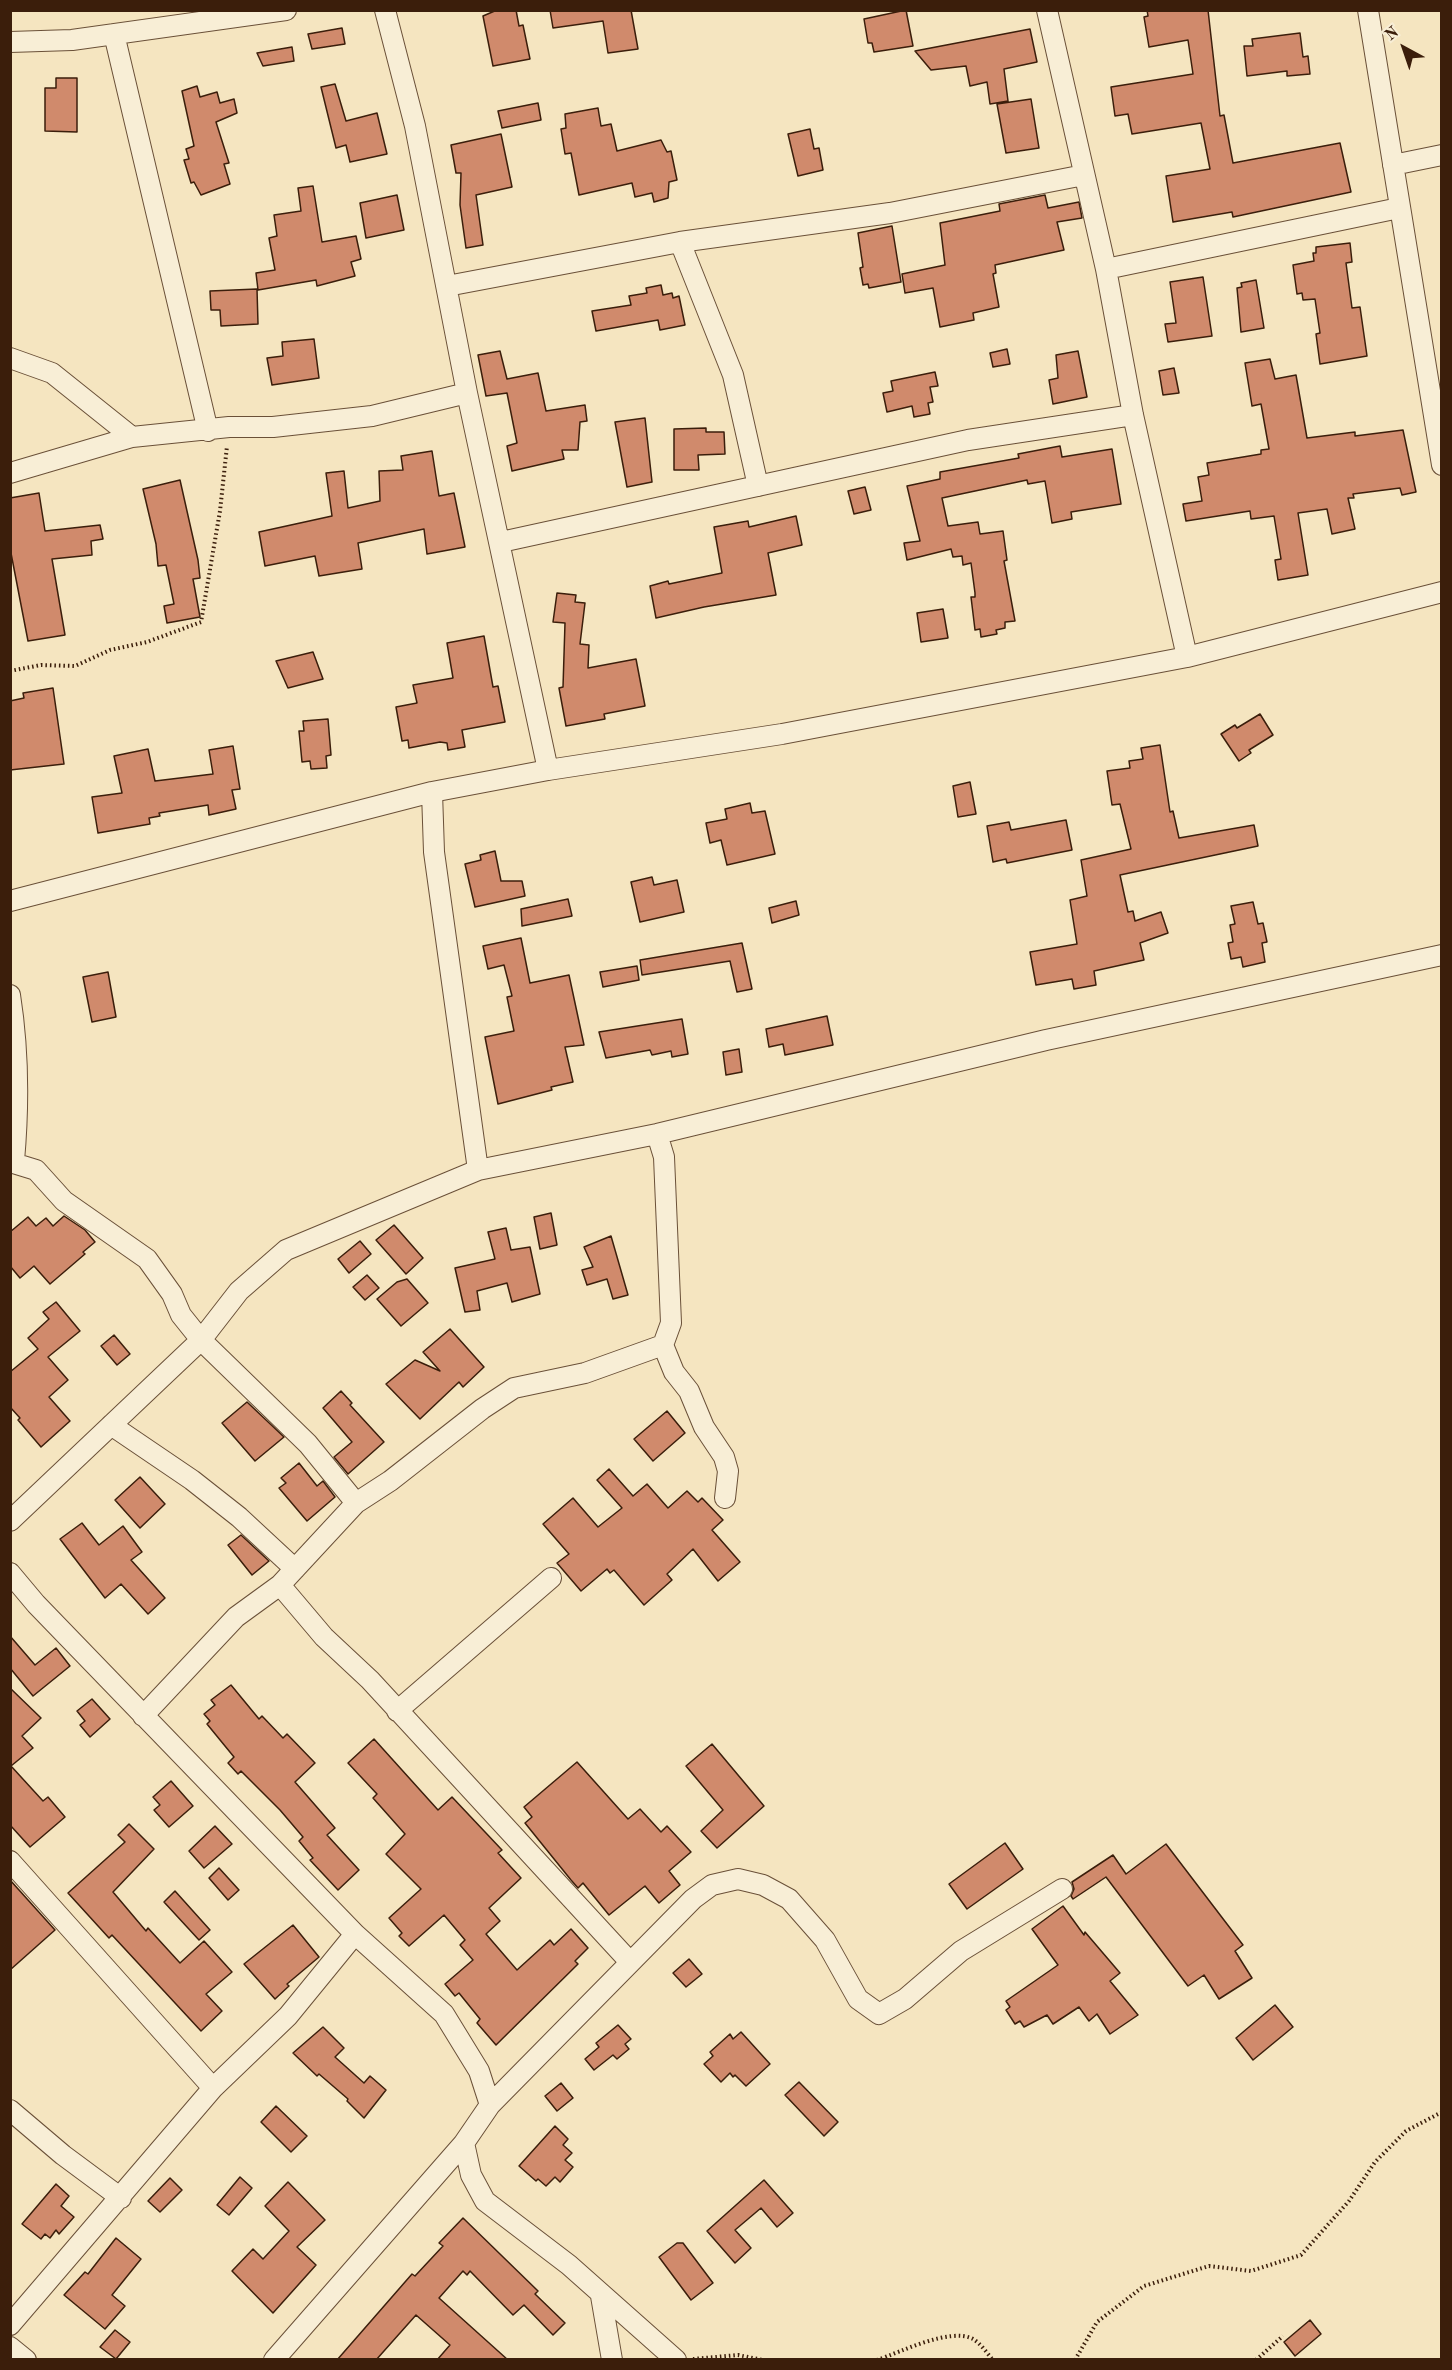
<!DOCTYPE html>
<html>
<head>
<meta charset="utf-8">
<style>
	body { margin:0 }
	#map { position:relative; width:1452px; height:2370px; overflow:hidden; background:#f5e5c0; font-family:"Old Standard TT",serif }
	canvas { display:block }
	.frame { position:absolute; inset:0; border:12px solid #3b1e0b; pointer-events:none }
	.north { position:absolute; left:1374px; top:18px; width:60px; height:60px; -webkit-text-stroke:4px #f8eed6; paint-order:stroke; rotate:320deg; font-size:16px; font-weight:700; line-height:24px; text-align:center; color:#3b1e0b }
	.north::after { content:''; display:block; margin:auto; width:21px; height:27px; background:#3b1e0b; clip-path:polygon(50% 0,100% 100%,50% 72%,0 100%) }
</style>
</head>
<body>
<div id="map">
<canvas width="1452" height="2370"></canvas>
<div class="frame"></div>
<div class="north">N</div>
</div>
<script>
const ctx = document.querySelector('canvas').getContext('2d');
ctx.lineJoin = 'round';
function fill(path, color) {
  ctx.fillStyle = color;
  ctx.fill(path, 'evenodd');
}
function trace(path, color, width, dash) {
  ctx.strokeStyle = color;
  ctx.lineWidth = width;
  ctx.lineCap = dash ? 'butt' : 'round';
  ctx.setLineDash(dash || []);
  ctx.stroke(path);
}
const building = new Path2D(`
	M497,10H516L519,26L523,25L530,59L493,66L483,16Z
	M550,10H631L638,49L608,53L603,21L553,28Z
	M906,10L913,46L874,52L872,43H868L864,19Z
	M1147,10H1208L1220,116L1224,115L1233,163L1340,143L1351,192L1233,217L1232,212L1173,222L1166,176L1210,169L1201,123L1132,134L1128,114L1115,116L1111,87L1193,74L1188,40L1149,47L1144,17L1148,16Z
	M342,28L345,44L312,49L308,34Z
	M1030,29L1037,62L1004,69L1008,101L990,104L987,82L970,86L966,66L931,70L915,51Z
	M1300,33L1303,57L1308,56L1310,74L1287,76V71L1247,76L1244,46H1253L1252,39Z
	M292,47L294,61L263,66L257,53Z
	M56,78H77V132L45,131V88H56Z
	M335,84L346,121L377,113L387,154L350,162L346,145L336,148L321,87Z
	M197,86L200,97L217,92L220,103L234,99L237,113L216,122L229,163L224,164L230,184L201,195L194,182L191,183L184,160L189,159L186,149L194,146L182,91Z
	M1031,99L1039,148L1006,153L997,104Z
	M538,103L541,120L502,128L498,111Z
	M598,108L601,126L611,124L617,151L661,140L667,152L671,151L677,180L669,182L668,198L654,202L652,193L635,197L632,183L579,195L571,153L565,154L561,129L566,128L565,114Z
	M810,129L814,149L819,148L823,170L798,176L788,134Z
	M501,134L512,187L476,195L483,245L466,248L460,205L461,173H456L451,145Z
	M313,186L322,242L356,236L361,259L351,262L355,276L317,286L316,280L258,290L256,273L275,270L269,238L277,236L274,215L301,211L298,188Z
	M397,195L404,230L366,238L360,203Z
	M1045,195L1048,208L1079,202L1082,218L1057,222L1064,250L995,265L996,273L993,274L999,307L973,313L974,320L940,327L933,288L905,293L902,274L945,265L940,223L1000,211L999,204Z
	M892,226L901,282L869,288L868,284L863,285L860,268L863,267L858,233Z
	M1350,243L1352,262L1346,263L1352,308L1360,307L1367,356L1320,364L1316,334L1320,333L1315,299L1303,300L1302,293L1297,294L1293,265L1314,261L1313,253H1316V247Z
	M1203,277L1212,336L1168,342L1165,324L1176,323L1170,282Z
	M1256,280L1264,328L1241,332L1237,288L1242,287L1241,283Z
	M661,285L663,295L672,293L673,298L679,296L685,325L660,330L658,320L596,331L592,311L631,305L629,296L647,293L646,288Z
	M257,289L258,324L221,326L220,310H211L210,291Z
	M314,339L319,378L272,385L267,358L283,356L282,342Z
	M1007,349L1010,364L993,367L990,353Z
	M500,351L507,379L538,373L546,411L585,405L587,421L580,422L578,450H562L564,459L512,471L507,446L517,443L507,393L486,396L478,355Z
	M1078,351L1087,397L1053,404L1049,380L1058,378L1056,355Z
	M1270,359L1275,379L1296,375L1307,438L1355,432V436L1403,430L1416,492L1402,495L1400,488L1353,494L1354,498H1348L1355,529L1332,534L1327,509L1298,513L1308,575L1278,580L1275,560L1281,559L1274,516L1251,519L1250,511L1186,521L1183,504L1202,501L1198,477L1209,475L1207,463L1261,454V450L1269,449L1261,404L1252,406L1245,363Z
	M1174,368L1179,393L1163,395L1159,371Z
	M935,372L938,386L930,387L933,402L928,403L930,414L914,417L912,406L887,412L883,393L893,391L891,381Z
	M645,418L652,482L627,487L615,422Z
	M706,428V432H724L725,454L698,455L699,470H674V429Z
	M1060,446L1062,457L1112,449L1121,504L1071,512L1072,519L1052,523L1045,481L1028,484L1027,480L942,498L948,526L978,522L980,534L1003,531L1007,560L1004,561L1015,621L1005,622V628L996,630L997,634L981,637L980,629L975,630L971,597H975V593L971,563L963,565L962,556L953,557L951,549L907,560L904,543L920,541L907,486L940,479V472L1019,458L1018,454Z
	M432,451L439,496L454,493L465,547L427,554L424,529L358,543L362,569L319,576L315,556L265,566L259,532L332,516L326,473L344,471L348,508L380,501L379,471L403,470L401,456Z
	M180,480L198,560L200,578L193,579L200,617L167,623L164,606L174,604L166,565L158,566L156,544L143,489Z
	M865,487L871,510L854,514L848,491Z
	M39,493L45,531L100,525L103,539L91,541L92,555L52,559L65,635L28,641L10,548V498Z
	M796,516L802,545L768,553L776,595L704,607L656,618L650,586L668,581L669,584L722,573L714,527L748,521L749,527Z
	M557,593L576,595L575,602L585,603L580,644L589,645L588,668L636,659L645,706L604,714L605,719L566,726L559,688L563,687L565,623L553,622Z
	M943,609L948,638L921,642L917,613Z
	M484,636L493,687L498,686L505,722L462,730L465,747L448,750L447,743L440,742L409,748L408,740L402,741L396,707L417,703L413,685L453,678L447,643Z
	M313,652L323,679L288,688L276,661Z
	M53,688L64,764L10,770V701L24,698L23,693Z
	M1260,714L1273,735L1249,750L1251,753L1239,761L1221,734L1235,725L1237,728Z
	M328,719L331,755L326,756L327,768L311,769L310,761L302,762L299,731H304L303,721Z
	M1160,745L1170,812L1173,811L1179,838L1254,825L1258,846L1120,875L1128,912L1133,911L1135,921L1161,912L1168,933L1140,943L1144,960L1094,971L1096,985L1074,989L1072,979L1036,985L1030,952L1077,944L1070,900L1087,896L1081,860L1131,849L1120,804L1112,805L1107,771L1130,768L1129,761L1143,759L1141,748Z
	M233,746L240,789L232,790L236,809L209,815L208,805L159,813L160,816L149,818L150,824L98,833L92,797L122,793L114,756L148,749L155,781L213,774L209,750Z
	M970,782L976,814L958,817L953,786Z
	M750,803L752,813L765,811L775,854L727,865L721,840L710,843L706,823L727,819L725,809Z
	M1066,820L1072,850L1007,863L1006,859L993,862L987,826L1009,822L1011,830Z
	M495,851L501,881H522L525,896L475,907L465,864L481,860L480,855Z
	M652,877L654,885L677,880L684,912L640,922L631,882Z
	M568,899L572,916L522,926L521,909Z
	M796,901L799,915L772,923L769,908Z
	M1253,902L1258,924L1263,923L1267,942L1262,943L1265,962L1243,967L1241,957L1231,959L1228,943L1233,942L1230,925L1235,924L1231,906Z
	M521,938L530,983L569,975L584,1045L565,1047L573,1082L551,1087L552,1090L498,1104L485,1037L514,1031L507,997L512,996L504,965L488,969L483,946Z
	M742,943L752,989L737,992L730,961L642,975L640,960Z
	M637,966L639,980L603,987L600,972Z
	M108,972L116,1017L92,1022L83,977Z
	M827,1016L833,1045L785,1055L783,1044L769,1047L766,1029Z
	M682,1019L688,1054L672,1057L671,1051L652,1055L650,1050L606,1058L599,1032Z
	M739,1049L742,1072L726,1075L723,1052Z
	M551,1213L557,1245L540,1249L534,1217Z
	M64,1216L85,1230L95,1242L83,1252L85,1254L50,1284L34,1266L20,1278L10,1266V1232L28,1217L36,1226L46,1218L53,1226Z
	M394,1225L423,1258L406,1274L376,1240Z
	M506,1228L511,1250L530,1247L540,1294L512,1302L507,1283L477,1291L480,1310L465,1312L455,1268L495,1259L488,1232Z
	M611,1236L628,1295L613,1299L607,1279L587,1285L582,1270L593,1267L584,1247Z
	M360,1241L371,1254L349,1273L338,1259Z
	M367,1275L379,1288L365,1300L353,1287Z
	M407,1279L428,1303L401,1326L377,1299L397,1282Z
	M56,1302L80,1331L48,1357L68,1380L49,1397L70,1421L41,1447L18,1420L20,1418L10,1407V1372L38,1349L28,1338L49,1319L43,1312Z
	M450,1329L484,1367L463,1387L459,1382L420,1419L386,1384L415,1360L440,1371L423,1352Z
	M114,1335L130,1354L117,1365L101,1346Z
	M341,1391L352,1403L350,1405L384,1442L348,1474L334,1457L352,1442L323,1408Z
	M247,1402L284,1437L255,1461L222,1423Z
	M667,1411L685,1433L653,1461L634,1439Z
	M299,1463L317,1486L323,1481L335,1497L307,1521L279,1488L286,1483L281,1478Z
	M609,1469L633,1496L647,1484L668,1508L687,1491L698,1502L702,1498L723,1520L712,1530L740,1562L718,1581L693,1549L667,1574L672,1580L644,1605L614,1570L610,1573L607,1569L581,1591L557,1563L569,1554L543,1524L573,1498L598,1527L622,1508L597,1480Z
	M140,1477L165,1504L140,1528L115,1500Z
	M82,1523L99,1545L123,1526L142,1552L131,1560L165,1598L148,1614L121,1584L105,1598L60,1539Z
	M241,1535L269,1561L252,1575L228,1545Z
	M10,1636L35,1665L56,1648L70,1666L33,1696L10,1668Z
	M231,1685L259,1719L262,1716L283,1738L287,1734L315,1763L295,1782L335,1828L327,1835L359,1870L338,1890L310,1860L313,1858L299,1841L303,1837L280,1810L241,1771L238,1774L228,1763L234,1757L207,1724L210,1721L204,1714L215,1705L211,1700Z
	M10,1688L41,1718L22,1736L33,1748L11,1766L43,1801L48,1797L65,1817L30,1847L10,1825Z
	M92,1699L110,1719L90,1737L80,1725L85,1721L77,1711Z
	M374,1739L438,1810L452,1797L502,1850L498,1853L521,1878L489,1908L500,1921L486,1934L517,1970L550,1940L554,1945L571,1929L588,1948L575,1961L578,1964L496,2045L477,2023L480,2019L459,1993L455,1996L445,1984L473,1960L460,1945L465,1940L444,1915L409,1946L399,1936L402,1933L389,1918L421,1889L386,1854L405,1834L373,1798L377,1794L348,1763Z
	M712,1744L764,1806L717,1848L701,1831L723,1810L686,1766Z
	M577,1762L628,1819L640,1809L661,1832L667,1826L691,1852L669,1871L680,1885L659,1903L645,1886L609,1915L583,1883L578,1888L571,1880L525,1823L532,1817L524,1807Z
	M171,1781L193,1806L169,1827L154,1810L160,1805L153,1797Z
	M129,1824L154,1849L113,1892L146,1931L148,1928L180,1963L204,1941L232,1972L206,1994L222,2011L201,2031L112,1935L109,1938L68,1893L125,1842L118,1835Z
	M215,1826L232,1844L204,1868L189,1851Z
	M1005,1843L1023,1869L967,1909L949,1884Z
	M1166,1844L1243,1945L1235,1951L1252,1978L1219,1999L1204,1975L1188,1986L1106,1877L1073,1899L1071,1896L1074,1889L1072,1882L1113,1855L1126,1874Z
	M219,1868L239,1890L228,1900L209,1878Z
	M10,1880L55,1930L10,1970Z
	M175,1891L210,1930L199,1940L164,1902Z
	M1063,1906L1084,1935L1085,1932L1120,1973L1110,1981L1138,2015L1110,2034L1097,2014L1089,2021L1079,2007L1053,2024L1047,2015L1024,2027L1020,2021L1015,2024L1006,2010L1010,2007L1006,2001L1058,1965L1032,1929Z
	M293,1925L319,1957L287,1984L289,1986L275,1999L244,1964Z
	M689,1959L702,1974L686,1987L673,1973Z
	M1275,2005L1293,2027L1253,2060L1236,2038Z
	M618,2025L631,2039L625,2044L629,2049L617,2059L613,2055L594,2070L585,2059L599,2047L596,2043Z
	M323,2027L344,2048L335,2057L364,2083L370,2076L386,2090L364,2118L347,2101L348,2099L319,2074L317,2076L293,2053Z
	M741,2032L770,2064L746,2086L735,2075L733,2077L730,2073L721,2082L704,2064L713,2056L710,2052L730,2034L733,2039Z
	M799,2082L838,2122L824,2136L785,2095Z
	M561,2083L573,2098L557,2111L545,2096Z
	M276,2106L307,2136L291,2152L261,2122Z
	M555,2126L568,2139L563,2145L572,2153L565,2160L573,2167L560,2182L555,2177L546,2186L538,2179L536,2181L519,2166Z
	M240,2177L252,2188L229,2215L217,2205Z
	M170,2178L182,2190L160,2212L148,2201Z
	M764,2180L793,2213L777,2227L761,2208L735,2230L751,2248L735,2263L707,2231Z
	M288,2182L325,2220L297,2247L316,2265L273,2313L232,2271L253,2249L263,2259L289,2231L265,2206Z
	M56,2184L69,2196L61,2206L74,2217L59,2234L56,2230L50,2238L45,2234L41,2239L22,2224Z
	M463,2218L538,2291L535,2294L565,2323L553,2335L524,2305L513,2315L470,2271L467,2275L463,2271L439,2298L508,2360H437L450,2345L416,2315L376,2360H337L412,2274L415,2276L443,2246L439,2243Z
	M116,2238L141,2259L112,2295L125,2306L105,2329L64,2295L85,2272L88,2274Z
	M677,2243H683L713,2283L691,2300L659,2257Z
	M1310,2320L1321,2334L1295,2356L1284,2342Z
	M115,2330L130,2342L116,2359L100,2347Z`);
const path = new Path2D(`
	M10,671L41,665L75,666L110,650L147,642L201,622L220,511L227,446
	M693,2359L738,2355L763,2360
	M877,2360C901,2352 950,2327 973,2339C980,2343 987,2353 993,2360
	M1075,2360L1097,2322L1144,2286L1209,2266L1251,2271L1301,2255L1349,2201L1375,2162L1406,2131L1442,2112
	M1256,2360L1283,2336`);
const minor = new Path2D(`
	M385,10L415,126L467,393L548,770
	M1047,10L1106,269L1133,415L1187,657
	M1368,10L1442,465
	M114,34L208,431
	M10,42L72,40L286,10
	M1393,165L1442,155
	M680,242L733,375L758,486
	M1106,269L1399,208
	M447,286L680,242L890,213L1084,175
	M10,358L52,373L132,437
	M10,473L132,437L229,427H273L372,416L467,393
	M501,542L968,440L1133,415
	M10,901L432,792L548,770L782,734L1187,657L1442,592
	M10,995C19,1052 19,1105 14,1161
	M10,1162L36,1170L64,1201L147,1259L172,1294L181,1315L201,1340L308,1444L356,1503
	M478,1170L657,1134L1046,1040L1442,955
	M663,1345L674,1372L689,1391L704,1427L724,1457L728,1471L725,1498
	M111,1425L192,1480L239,1517L295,1569
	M10,1521L201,1340L239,1291L286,1250L478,1170L434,852L432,792
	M10,1573L36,1604L355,1934L444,2014L479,2071L490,2105L464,2143L471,2175L485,2201L569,2265L676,2360
	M280,1585L324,1637L370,1680L630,1962
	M397,1711L551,1578
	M143,1716L236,1617L280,1585L356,1503L390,1481L482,1409L514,1388L585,1373L663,1345L671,1323L664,1157L657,1134
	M10,1861L213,2088
	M490,2105L693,1899L712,1885L738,1879L763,1885L789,1899L825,1940L858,1999L879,2014L905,1999L961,1951L1062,1889
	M10,2110L63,2155L121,2198
	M601,2296L612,2360
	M10,2325L213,2088L288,2016L355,1934
	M10,2347L26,2360
	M274,2360L464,2143`);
fill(building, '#d08a6c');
trace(building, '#3b1e0b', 1.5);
trace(minor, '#6a5038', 22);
trace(path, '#3b1e0b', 4, [1.5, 3]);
trace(minor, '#f8eed6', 20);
</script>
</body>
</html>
